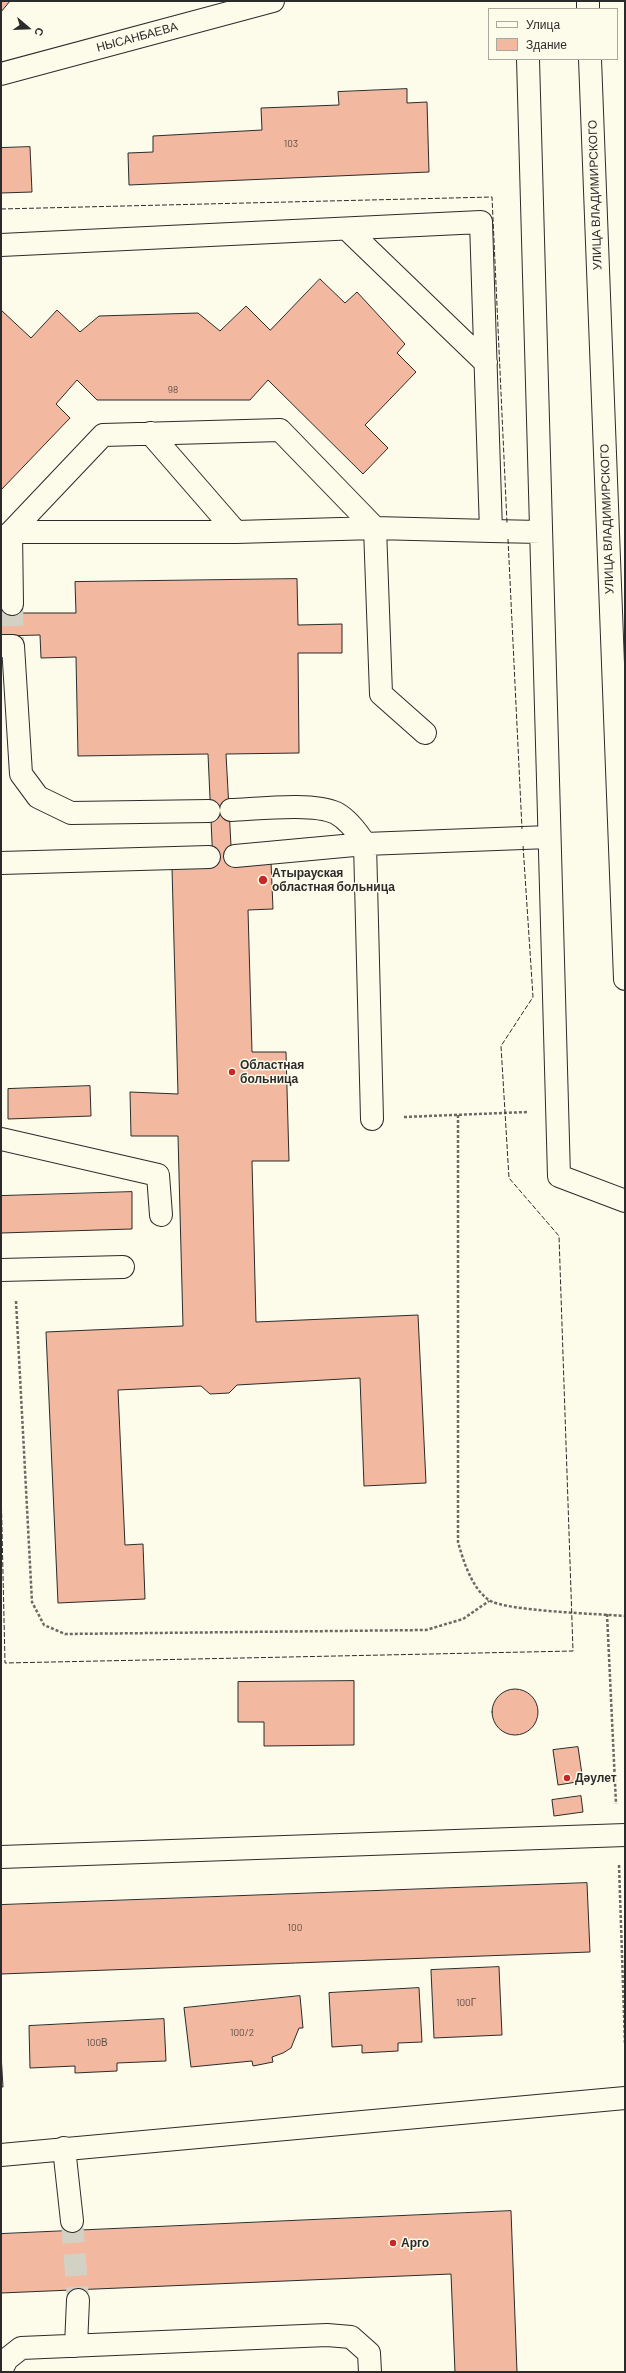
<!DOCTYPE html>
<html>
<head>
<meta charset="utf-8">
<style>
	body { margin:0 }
	#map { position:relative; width:626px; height:2373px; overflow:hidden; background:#fdfbea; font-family:Barlow,sans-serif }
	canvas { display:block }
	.frame { position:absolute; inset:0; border:2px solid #2b2b2b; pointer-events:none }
	.legend { position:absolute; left:488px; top:8px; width:130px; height:52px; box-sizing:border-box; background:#fdfbea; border:1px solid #a9a89e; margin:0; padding:5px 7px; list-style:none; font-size:12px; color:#2b2b2b }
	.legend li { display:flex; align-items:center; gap:8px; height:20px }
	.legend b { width:20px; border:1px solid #a9a89e }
	.north { position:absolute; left:8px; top:8px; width:40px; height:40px; -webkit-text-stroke:3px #fdfbea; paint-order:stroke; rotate:109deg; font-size:11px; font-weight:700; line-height:16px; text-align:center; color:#2b2b2b }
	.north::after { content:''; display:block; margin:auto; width:14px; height:18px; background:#2b2b2b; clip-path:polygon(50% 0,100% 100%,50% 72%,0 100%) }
</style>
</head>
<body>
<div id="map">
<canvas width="626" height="2373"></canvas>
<div class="frame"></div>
<ul class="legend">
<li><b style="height:5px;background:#fdfbea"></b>Улица</li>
<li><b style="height:11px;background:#f2b8a0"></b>Здание</li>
</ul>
<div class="north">С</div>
</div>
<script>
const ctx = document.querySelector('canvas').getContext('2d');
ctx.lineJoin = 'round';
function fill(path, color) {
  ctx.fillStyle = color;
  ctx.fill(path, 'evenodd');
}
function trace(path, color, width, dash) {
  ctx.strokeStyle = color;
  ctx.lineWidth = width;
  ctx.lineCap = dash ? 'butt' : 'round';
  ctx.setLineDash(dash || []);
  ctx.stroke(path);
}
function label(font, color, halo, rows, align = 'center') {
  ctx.font = font + ' Barlow,sans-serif';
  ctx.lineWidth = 3;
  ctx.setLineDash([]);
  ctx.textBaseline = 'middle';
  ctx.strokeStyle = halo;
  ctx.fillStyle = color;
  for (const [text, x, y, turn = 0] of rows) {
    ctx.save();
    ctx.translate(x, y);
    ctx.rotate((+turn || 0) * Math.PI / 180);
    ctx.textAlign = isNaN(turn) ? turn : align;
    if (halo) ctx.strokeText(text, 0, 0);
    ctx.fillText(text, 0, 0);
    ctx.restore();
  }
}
const building = new Path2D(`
	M1,1H10L1,12Z
	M407,89V103L427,102L429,172L129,185L128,153L153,152V136L262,130L261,108L339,105L338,92Z
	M30,147L32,192L1,193V148Z
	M320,279L345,303L357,292L405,344L397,353L416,372L365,425L388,448L363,474L268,380L250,400H97L77,380L56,404L70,418L1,490V310L31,338L57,310L80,332L99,316L198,313L220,331L246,306L270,330Z
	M297,579L298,625L342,624V653H298L299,753L226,754L232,864L271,862L273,909L248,910L252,1052H286L289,1161H252L256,1322L418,1315L426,1483L364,1486L360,1378L237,1385L229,1393L210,1394L201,1386L118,1390L125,1545L143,1544L145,1599L58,1603L46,1332L183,1326L178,1136H131L130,1092L178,1094L172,868L213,864L208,754L78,756L76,657L41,658L40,635L1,636V613H76L75,582Z
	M90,1086L91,1116L8,1119V1089Z
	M132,1192V1229L1,1233V1196Z
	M354,1681V1745L264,1746V1722H238V1682Z
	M492 1712a23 23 0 1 1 46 0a23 23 0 1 1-46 0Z
	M578,1747L583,1781L558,1785L553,1750Z
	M581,1796L583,1812L554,1816L552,1800Z
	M587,1883L590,1952L1,1974V1905Z
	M499,1967L502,2035L434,2038L431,1970Z
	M419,1988L422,2042L398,2043V2051L362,2053V2045L332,2047L329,1993Z
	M300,1996L303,2028H299L291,2048L283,2053L272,2057L273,2062L253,2066L252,2061L191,2067L184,2008Z
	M164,2019L166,2061L117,2063V2071L75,2073V2066L30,2068L29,2026Z
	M1,2054L3,2087H1Z
	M511,2211L517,2372H455L451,2274L1,2293V2234Z`);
const minorTunnel = new Path2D(`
	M12,604L13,646
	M72,2221L78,2300`);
const path = new Path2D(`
	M458,1115V1542C463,1560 472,1589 489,1600C504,1611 601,1614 625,1616
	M404,1117L527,1112
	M16,1301L32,1602L44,1625L65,1634L426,1630L463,1619L489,1601
	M607,1614L616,1804
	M619,1865L625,2044`);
const minor = new Path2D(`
	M588,1V9
	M528,59L559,1176L625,1201
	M590,59L625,979
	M1,74L273,1
	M347,229L486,363
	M1,245L481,222L491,531L375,528L236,532H11L1,541
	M150,433L236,532
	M491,531L541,532
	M12,604L11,532L103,435L280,430L375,528L381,694L425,733
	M1,646H13L21,774L38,797L71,813L209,811
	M231,810C257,809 313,802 336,813C349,820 358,833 365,844L549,837
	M235,856L365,844L372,1119
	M1,863L209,857
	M1,1139L158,1175L161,1215
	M1,1270L123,1267
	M1,1857L625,1835
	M64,2148L72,2221
	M1,2155L625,2098
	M76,2346L78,2300
	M1,2371L7,2359L21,2348L327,2335L351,2337L369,2353L370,2372`);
const fence = new Path2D(`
	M1,209L492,197L507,523
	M508,539L522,829
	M1,1485L5,1663L573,1651L559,1236L509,1178L501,1046L533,997L523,845`);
const markers = [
	[263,880,5,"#c62828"],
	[232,1072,4,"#c62828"],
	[567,1778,4,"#c62828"],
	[393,2243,4,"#c62828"]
];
const numberNames = [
	["103",291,144],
	["98",173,390],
	["100",295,1928],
	["100Г",466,2003],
	["100/2",242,2033],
	["100В",97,2043]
];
const streetNames = [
	["НЫСАНБАЕВА",137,37,-15],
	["УЛИЦА ВЛАДИМИРСКОГО",595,195,-92],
	["УЛИЦА ВЛАДИМИРСКОГО",607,519,-92]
];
const poiNames = [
	["Атырауская",272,873],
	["областная больница",272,887],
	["Областная",240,1065],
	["больница",240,1079],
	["Дәулет",575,1778],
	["Арго",401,2243]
];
fill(building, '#f2b8a0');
trace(building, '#2b2b2b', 1);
trace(minorTunnel, '#d3d1c4', 22, [22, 11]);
trace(minor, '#2b2b2b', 24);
trace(path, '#6a6964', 2.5, [3, 2]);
trace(minor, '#fdfbea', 22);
trace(fence, '#2b2b2b', 1, [5, 2]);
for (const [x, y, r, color] of markers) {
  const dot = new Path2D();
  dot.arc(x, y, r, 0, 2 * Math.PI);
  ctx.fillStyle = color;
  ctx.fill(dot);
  trace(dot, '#fdfbea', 1.5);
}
label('10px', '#5d4e48', null, numberNames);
label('12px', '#2b2b2b', '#fdfbea', streetNames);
label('bold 12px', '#2b2b2b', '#fdfbea', poiNames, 'left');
</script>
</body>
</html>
